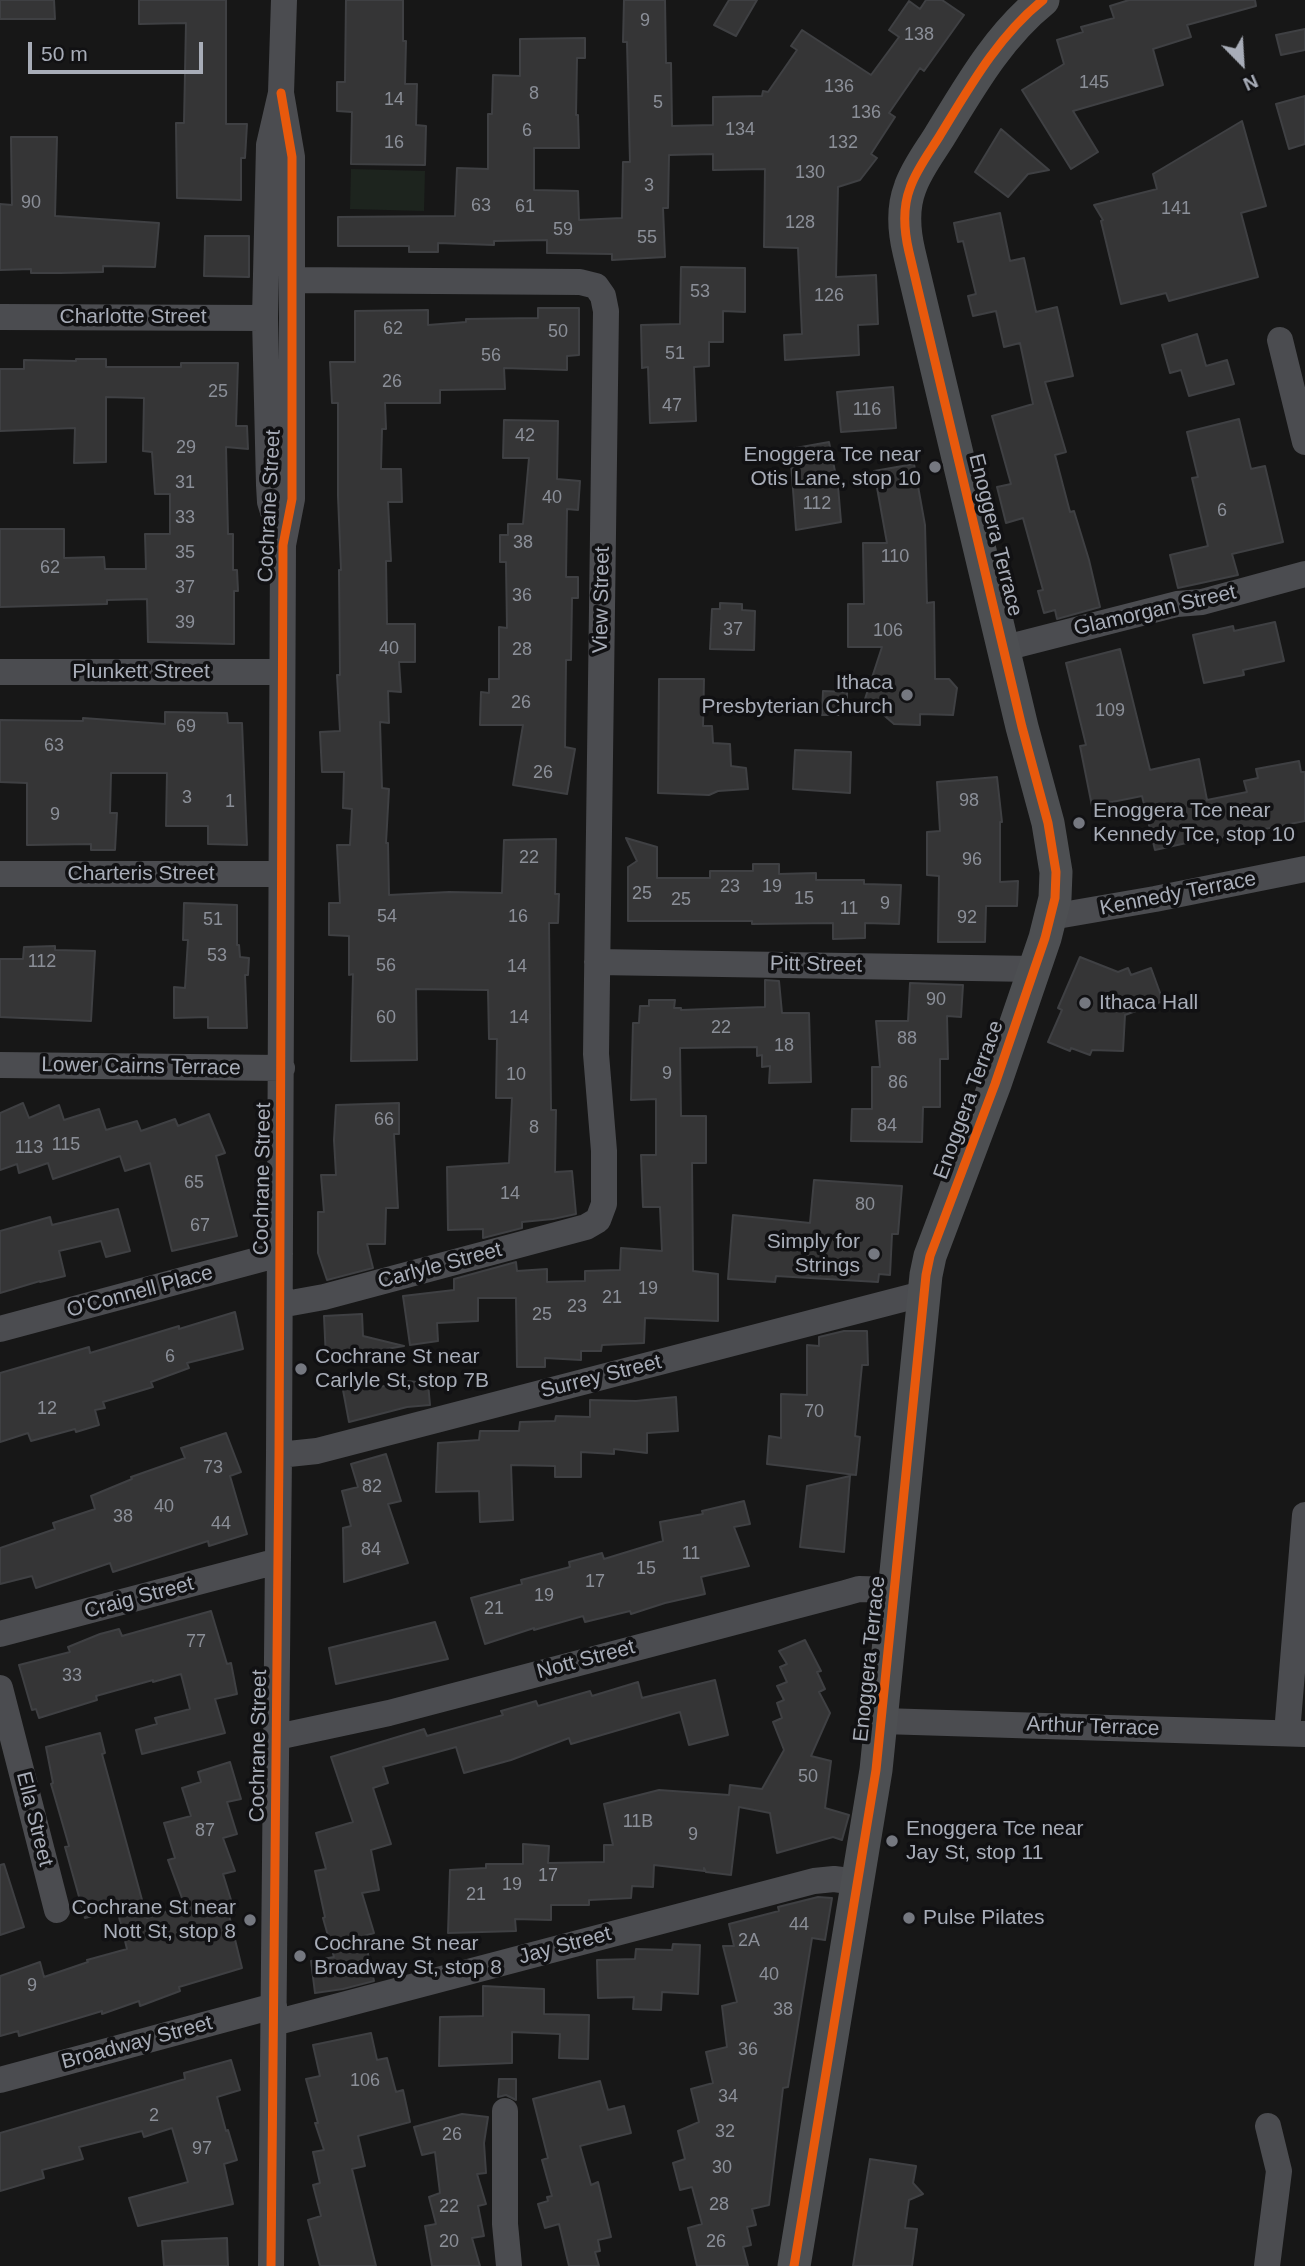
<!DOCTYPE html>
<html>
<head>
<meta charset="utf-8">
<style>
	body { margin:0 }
	#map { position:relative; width:1305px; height:2266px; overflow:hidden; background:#171717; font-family:Arial,sans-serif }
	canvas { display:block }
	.north { position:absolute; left:1207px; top:28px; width:70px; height:70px; -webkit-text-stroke:5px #111113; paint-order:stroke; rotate:156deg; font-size:19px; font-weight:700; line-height:28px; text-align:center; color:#a8adb8 }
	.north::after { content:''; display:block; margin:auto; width:24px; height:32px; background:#a8adb8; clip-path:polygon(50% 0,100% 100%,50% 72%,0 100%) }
	.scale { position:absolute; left:28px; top:42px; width:175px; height:32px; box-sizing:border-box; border:4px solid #a8adb8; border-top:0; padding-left:9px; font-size:21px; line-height:24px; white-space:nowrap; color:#a8adb8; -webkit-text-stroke:5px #111113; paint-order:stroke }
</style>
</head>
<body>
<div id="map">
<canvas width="1305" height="2266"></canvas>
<div class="north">N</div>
<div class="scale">50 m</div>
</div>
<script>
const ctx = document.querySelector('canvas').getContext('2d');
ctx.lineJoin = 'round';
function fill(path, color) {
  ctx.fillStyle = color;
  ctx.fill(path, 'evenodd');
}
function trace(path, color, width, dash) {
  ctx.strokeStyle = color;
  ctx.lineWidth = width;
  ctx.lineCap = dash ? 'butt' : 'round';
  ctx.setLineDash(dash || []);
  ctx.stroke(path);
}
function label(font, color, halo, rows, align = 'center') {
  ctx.font = font + ' Arial,sans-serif';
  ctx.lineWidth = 7;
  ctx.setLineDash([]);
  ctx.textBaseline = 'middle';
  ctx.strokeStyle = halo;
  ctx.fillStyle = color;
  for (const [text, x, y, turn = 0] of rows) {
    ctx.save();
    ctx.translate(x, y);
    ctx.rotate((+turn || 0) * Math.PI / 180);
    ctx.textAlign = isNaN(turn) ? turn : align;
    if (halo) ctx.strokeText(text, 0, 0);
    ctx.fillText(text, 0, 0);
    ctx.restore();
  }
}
const green = new Path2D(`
	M351,169L425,171L424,211L350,209Z`);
const building = new Path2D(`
	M0,0H54L55,19H0Z
	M139,0H226V124H247L245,158H241V200L177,198L176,123H184L186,23L139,24Z
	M346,0H403V41H406L405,84H417L416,125L426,126L425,165L351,164L352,112L337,111V82H345Z
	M624,0H665L666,63H671L672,126L713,125V97L762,96L763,91L768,92L797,50L791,46L802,30L871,75L899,37L889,30L909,1L920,9L926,0H942L964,15L924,71L920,68L889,113L895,117L871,154L877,158L860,180L838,187L836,277L876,275L878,324L858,325L859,355L785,360L784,335L802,334L798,248L764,247L765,169L713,170V154L669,155L668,208H663L665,257L612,260V254L547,253V240L494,241V245L438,243V252H409V246H338V217L455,216L457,168L488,169V114H492L493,75L520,76V39L585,38V58H577L576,115H578L579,148H534V190L578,191L579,220L622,218L623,162H630L627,42H623Z
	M729,0H757L736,36L714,25Z
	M1129,0H1255L1256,6L1187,25L1191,37L1153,49L1163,85L1073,111L1098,152L1071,169L1022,90L1064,64L1057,40L1083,32L1081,27L1114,18L1110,6Z
	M1305,29V50L1281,55L1276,35Z
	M1305,96V144L1289,149L1276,104Z
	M1242,121L1266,206L1241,213L1258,277L1169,301L1166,293L1121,304L1101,221L1103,220L1094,205L1157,189L1153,174Z
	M1001,129L1049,170L1028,174L1008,197L975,172Z
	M11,137H57L55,216L159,223L155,267L103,266V272L60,273H31V269L0,270V204L12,205Z
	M1000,213L1010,261L1024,258L1036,312L1057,307L1073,376L1045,382L1066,452L1055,455L1070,512L1074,511L1089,560L1100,607L1057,619L1055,610L1044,613L1038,591L1043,590L1023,518L1006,523L997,487L1011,484L992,416L1033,404L1020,343L1004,347L996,311L973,316L968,296L976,294L963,241L958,242L954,223Z
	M205,236H249V277L204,276Z
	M681,267L745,268V312L723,311V342H709V366L694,367L696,421L650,423L648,367L642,368L641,325L680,324Z
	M538,308H579V355L567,356V370L504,368L505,389L440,390V403H385L386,429H382L381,469H401L402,502H388L391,561H386L387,624H415V662H399L401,692L388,691L389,723L380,722L382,788L389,789L386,843H388L389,895L449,892L502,893L504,840L556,839L555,894H559L558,923H549L551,1110H556L555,1172L572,1171L576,1214L553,1219L522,1222V1228L483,1238V1229L448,1230L447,1167L509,1163L512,1098H496L497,1039H489L488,990L416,989L417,1060L351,1061L353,974L349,975V936L329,935V903H340L337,845H350L352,809L343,808L344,772H322L320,732L340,731L337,675H340L339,570H341L338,496V403H332L330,362H355V311L428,310V325L466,322V319L538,318Z
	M1197,334L1206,366L1227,360L1234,384L1189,396L1181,370L1170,373L1162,345Z
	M76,359H106V367H181V363H238L236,426H247L248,449L226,447L228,534H233V570H237L238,591H234V644L148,642L147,599L107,600V604L0,607V529H64V558L104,557L105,569H146L145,534H170V494H155L152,452L143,451L144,398L106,397V462L74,463L75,428L0,431V369H24V360L76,361Z
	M893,387L896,428L841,432L837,392Z
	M1239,419L1251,469L1265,466L1283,542L1232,554L1238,575L1178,588L1170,555L1208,546L1192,478L1198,477L1187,432Z
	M504,420L558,421L557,479L580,481L578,510L567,509L566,577H578V598H572L571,660H566L565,747L575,749L567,794L513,785L523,725H480L481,692L489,693V679H499V627L507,628L506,562H500V535H508V524H523L529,458H503Z
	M829,442L838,486L841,522L796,530L790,449Z
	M914,464L925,525L927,603L934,602L935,679H949L957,688L953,715L920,714V725L894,724L865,699L882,647H848V604H864L863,543H887L874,471Z
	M720,603L742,604V610L755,611L754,650L710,649L712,609H720Z
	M1275,622L1284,661L1243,670L1244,675L1204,683L1193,635L1233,626L1234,631Z
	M1120,649L1150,770L1199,759L1207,800L1247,792L1244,781L1258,778L1256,769L1299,761L1301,772H1305V821L1219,838L1201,841L1200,840L1155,850L1142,796L1092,806L1080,746L1086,745L1066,663Z
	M659,679H704L703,726H712L713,743L730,744L731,766L746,768L748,789L718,791L709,795L658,793Z
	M823,691L847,692V715H822Z
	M165,712L227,713L228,723H242L247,845L208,844V826H166L167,773H111L110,813H117L115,850H91V844L27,845V783L0,782V720L83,721V718L165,724Z
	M795,750L851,752L850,793L793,789Z
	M997,777L1002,822H1000V882L1018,881L1017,906H986L985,942H938L939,876L927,875V832L940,831L937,782Z
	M626,838L657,847V878H710V871H753V864H779V874L816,873V880H864V884L901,885L899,924L865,923V938L833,939V923L752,924V921H628V867L637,861Z
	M184,903L237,905V945H239L240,957L249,958L248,975H245L247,1028H208V1017L174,1018V987L185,988L188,940H183Z
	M55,946V950L95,951L91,1021L0,1017V959H23L24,947Z
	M1080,957L1118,972L1128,968L1131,975L1151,968L1163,1001L1125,1015L1123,1051L1092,1050L1090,1055L1071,1048L1070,1051L1048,1042L1062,1010L1058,1008Z
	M765,980L779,981L782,1013H809L811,1082L769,1083L770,1066L762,1067V1055L757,1056V1047L680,1048L681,1116H706V1163H692L693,1271L718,1274V1321L645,1318L644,1343L602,1345L601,1351H581V1360L545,1358V1367H517L516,1298H478V1321L437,1323L438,1341L410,1345L403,1296L454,1290V1279L516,1262L517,1271L547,1269V1282L585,1281V1271L620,1270L621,1248L662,1251L660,1207H643L641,1155H656V1099L631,1100L633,1023H639L640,1006H649V1000H675L674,1008H681V1010L765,1007Z
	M910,983L963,985L961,1017L947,1016L948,1059H940V1107H923L922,1142L851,1141L852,1109H872V1067H880L876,1021H908Z
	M23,1103L29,1118L59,1105L64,1120L99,1109L106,1130L137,1121L141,1131L175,1119L178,1126L209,1114L225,1153L216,1156L237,1236L172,1251L150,1163L125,1171L120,1156L53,1179L48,1163L19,1173L17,1164L0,1170V1113Z
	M399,1103V1134H394L398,1208H386L385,1244H367L373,1268L327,1280L318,1253V1212H324L321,1175H336L334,1140L336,1105Z
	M814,1180L902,1186L898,1234H892L890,1275L879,1274L878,1282L776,1276L775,1282L728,1279L733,1215L810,1223Z
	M118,1209L130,1251L106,1257L101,1241L59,1251L65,1276L40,1282V1281L0,1293V1231L50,1217L52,1225Z
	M235,1312L243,1349L187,1363L189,1368L151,1382L153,1387L103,1402L105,1408L95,1410L99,1425L76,1432L75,1429L31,1441L28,1433L0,1442V1373L89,1347L90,1353L179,1326V1329Z
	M362,1314L363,1336L404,1346L326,1359L324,1316Z
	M844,1331H867L868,1365H862L855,1436L860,1437L856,1475L767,1464L769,1436L781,1438V1394L807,1395V1345L819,1346V1337Z
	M340,1374L367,1377L366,1390L407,1381L428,1383L430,1405L407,1407L349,1422Z
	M676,1397L678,1431L647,1433V1453L614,1449V1454L581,1452V1477H555V1466L511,1465L513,1520L480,1522L479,1491L436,1492L438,1443L479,1440L480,1431H519L520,1422L555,1421L556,1416L590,1417V1400L636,1401Z
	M226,1433L241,1472L230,1476L247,1534L209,1546L208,1541L113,1572L110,1563L36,1588L32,1576L0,1584V1548L55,1529L53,1523L95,1509L91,1496L132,1479L131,1477L185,1458L181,1448Z
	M386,1454L401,1501L388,1504L408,1563L344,1582L343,1528L351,1526L342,1491L358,1487L351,1464Z
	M850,1476L844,1552L800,1547L807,1486Z
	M744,1501L750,1524L734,1527L749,1566L701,1577L705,1594L665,1603L631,1614L630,1611L585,1622L583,1616L534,1630V1628L485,1644L471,1598L522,1584L521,1580L570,1567L569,1562L602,1553L604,1559L663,1541L660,1522L703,1514L702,1511Z
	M211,1611L227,1664L231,1663L237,1694L215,1699L225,1733L142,1754L136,1730L157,1724L155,1718L190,1709L181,1674L153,1682V1680L96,1696L97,1700L39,1718L36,1709L32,1710L19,1665L70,1652L68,1647L100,1634L119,1629L122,1636Z
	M435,1622L448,1659L336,1684L329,1648Z
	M805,1640L821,1671L817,1672L825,1689L819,1692L830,1713L811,1756L831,1761L825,1808L849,1815L842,1840L833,1837L777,1853L770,1813L739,1807L731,1875L706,1872L704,1868V1871L654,1865L653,1887L632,1886L631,1898L589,1900V1905H551V1920L515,1919L516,1931L448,1933L450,1870L486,1868V1864H523V1844L549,1846L548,1863L604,1862V1845H613L604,1804L659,1790L729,1795L730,1785L762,1789L784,1750L773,1722L782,1718L777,1703L784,1700L777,1686L787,1682L780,1667L787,1664L779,1651Z
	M715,1680L728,1735L689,1745L680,1712L571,1744L569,1738L511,1760L464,1773L456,1747L383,1767L388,1783L373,1788L391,1844L371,1850L379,1890L362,1893L374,1933L364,1936L374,1981L343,1989L315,1993L311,1961L334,1957L323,1918L325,1917L315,1871L326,1869L316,1833L353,1822L331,1757L424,1729L427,1736L503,1715L501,1711L536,1701L538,1706L590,1691L592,1696L638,1682L642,1698Z
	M100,1733L105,1753L102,1754L147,1918L180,1907L178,1899L182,1898L168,1860L175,1858L164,1823L191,1816L182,1788L201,1782L198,1772L230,1762L241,1799L227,1802L237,1834L223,1838L235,1871L223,1874L235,1913L229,1915L242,1968L179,1987L180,1991L140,2006L139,2001L102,2014V2011L19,2036L18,2031L0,2036V1976L40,1962L44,1977L88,1962L87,1960L127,1949L117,1909L85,1918L65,1847L69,1846L51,1784L53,1783L46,1747Z
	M4,1864L24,1927L0,1935V1865Z
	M818,1897L832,1898L825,1940L812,1938L788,2087L783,2088L769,2205L752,2209L756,2225L747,2227L751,2245L743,2247L748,2266H697L688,2228L702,2224L692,2187L680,2190L673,2163L685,2159L678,2131L699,2122L691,2089L713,2083L706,2052L727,2047L722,2006L737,2002L723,1946H734L729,1924L779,1911L778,1907Z
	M673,1944L700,1945L698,1994L662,1992L661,2010L633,2009L634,1997L598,1998L597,1960L635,1959L636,1949L672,1950Z
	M483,1986L544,1989V2014L589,2015L588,2059L559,2058L560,2034L512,2032V2063L439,2066L440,2017L483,2016Z
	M371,2033L377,2060L387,2058L396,2092L403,2090L410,2122L358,2136L365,2166L352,2169L376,2266H320L308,2220L321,2216L313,2185L320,2183L313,2152L324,2150L315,2123H318L306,2079L320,2076L313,2045Z
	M231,2060L240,2090L217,2097L226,2131L228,2130L237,2160L224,2164L233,2204L138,2226L129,2198L188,2182L172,2128L144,2137L142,2131L79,2147L83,2159L42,2170L44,2178L0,2191V2133L185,2079L184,2073Z
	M499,2079H516V2100L506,2095L498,2097Z
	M600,2081L608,2110L624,2106L631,2133L580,2146L591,2185L598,2182L611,2237L598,2240L600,2251L595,2252L599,2266H569L559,2224L545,2228L538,2204L548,2201L547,2197L552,2196L542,2160L548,2158L533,2099Z
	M462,2114L488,2117L484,2143L486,2173L477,2174L486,2204L478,2206L484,2236L472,2238L480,2266H432L425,2226L436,2224L429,2197L440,2193L435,2152L422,2155L414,2127Z
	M870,2159L916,2166L913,2183L923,2194L909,2200L905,2228L917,2229L912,2266H853Z
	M227,2238L228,2266H164L162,2241Z`);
const minor = new Path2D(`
	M0,317L265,318
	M1280,340L1305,442
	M282,541L270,502L269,485L265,318L269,145L281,93L284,0
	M1005,648L1177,604L1202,602L1305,574
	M0,672H282
	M0,874H281
	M1051,917L1155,899L1305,869
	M597,962L1034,969
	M0,1065L282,1068
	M280,1305L324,1297L586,1227L598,1220L604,1204V1151L596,1054L606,311L603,296L596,286L580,282L292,280
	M0,1329L280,1254
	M279,1455L317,1451L922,1294
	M0,1634L278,1561
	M0,1688L57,1910
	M882,1721L1305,1734
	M1287,1733L1305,1515
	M277,1737L389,1713L845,1593L859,1589L894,1590
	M274,2023L814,1881L834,1879L857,1882
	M0,2080L274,2006
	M505,2111V2224L509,2266
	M271,2266L279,1455L283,545L292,499V157L281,93
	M1267,2266L1279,2171L1268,2126`);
const major = new Path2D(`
	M794,2266L876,1770L926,1275L930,1256L995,1084L1045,938L1055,898L1056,872L1048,823L1022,727L909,252C904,231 902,209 910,188C916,170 929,153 939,137C969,88 998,36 1043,0`);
const cycleway = new Path2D(`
	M271,2266L279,1455L283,545L292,499V157L281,93
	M794,2266L876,1770L926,1275L930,1256L995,1084L1045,938L1055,898L1056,872L1048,823L1022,727L909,252C904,231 902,209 910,188C916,170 929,153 939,137C969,88 998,36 1043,0`);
const markers = [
	[935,467,7,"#757880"],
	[907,695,7,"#757880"],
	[1079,823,7,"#757880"],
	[1085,1003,7,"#757880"],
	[874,1254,7,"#757880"],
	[301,1369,7,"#757880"],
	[892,1841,7,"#757880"],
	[909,1918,7,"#757880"],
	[250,1920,7,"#757880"],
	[300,1956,7,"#757880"]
];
const numberNames = [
	["9",645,21],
	["138",919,35],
	["145",1094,83],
	["136",839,87],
	["8",534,94],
	["14",394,100],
	["5",658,103],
	["136",866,113],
	["134",740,130],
	["6",527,131],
	["16",394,143],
	["132",843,143],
	["130",810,173],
	["3",649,186],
	["90",31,203],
	["63",481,206],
	["61",525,207],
	["141",1176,209],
	["128",800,223],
	["59",563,230],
	["55",647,238],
	["53",700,292],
	["126",829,296],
	["62",393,329],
	["50",558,332],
	["51",675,354],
	["56",491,356],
	["26",392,382],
	["25",218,392],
	["47",672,406],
	["116",867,410],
	["42",525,436],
	["29",186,448],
	["31",185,483],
	["40",552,498],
	["112",817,504],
	["6",1222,511],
	["33",185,518],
	["38",523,543],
	["35",185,553],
	["110",895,557],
	["62",50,568],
	["37",185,588],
	["36",522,596],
	["39",185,623],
	["37",733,630],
	["106",888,631],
	["40",389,649],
	["28",522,650],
	["26",521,703],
	["109",1110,711],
	["69",186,727],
	["63",54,746],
	["26",543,773],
	["3",187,798],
	["98",969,801],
	["1",230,802],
	["9",55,815],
	["22",529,858],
	["96",972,860],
	["23",730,887],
	["19",772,887],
	["25",642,894],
	["15",804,899],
	["25",681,900],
	["9",885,904],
	["11",849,909],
	["54",387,917],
	["16",518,917],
	["92",967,918],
	["51",213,920],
	["53",217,956],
	["112",42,962],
	["56",386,966],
	["14",517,967],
	["90",936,1000],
	["60",386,1018],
	["14",519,1018],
	["22",721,1028],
	["88",907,1039],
	["18",784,1046],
	["9",667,1074],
	["10",516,1075],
	["86",898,1083],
	["66",384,1120],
	["84",887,1126],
	["8",534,1128],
	["115",66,1145],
	["113",29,1148],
	["65",194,1183],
	["14",510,1194],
	["80",865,1205],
	["67",200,1226],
	["19",648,1289],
	["21",612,1298],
	["23",577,1307],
	["25",542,1315],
	["6",170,1357],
	["12",47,1409],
	["70",814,1412],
	["73",213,1468],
	["82",372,1487],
	["40",164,1507],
	["38",123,1517],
	["44",221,1524],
	["84",371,1550],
	["11",691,1554],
	["15",646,1569],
	["17",595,1582],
	["19",544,1596],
	["21",494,1609],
	["77",196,1642],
	["33",72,1676],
	["50",808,1777],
	["11B",638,1822],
	["87",205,1831],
	["9",693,1835],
	["17",548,1876],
	["19",512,1885],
	["21",476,1895],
	["44",799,1925],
	["2A",749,1941],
	["40",769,1975],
	["9",32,1986],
	["38",783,2010],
	["36",748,2050],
	["106",365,2081],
	["34",728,2097],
	["2",154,2116],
	["32",725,2132],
	["26",452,2135],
	["97",202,2149],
	["30",722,2168],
	["28",719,2205],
	["22",449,2207],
	["20",449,2242],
	["26",716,2242]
];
const streetNames = [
	["Charlotte Street",133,317],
	["Cochrane Street",270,506,-87],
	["Enoggera Terrace",995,535,76],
	["View Street",602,600,-89],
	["Glamorgan Street",1155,611,-13],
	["Plunkett Street",141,672],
	["Charteris Street",141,874],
	["Kennedy Terrace",1178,894,-11],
	["Pitt Street",816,965,1],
	["Lower Cairns Terrace",141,1067,1],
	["Enoggera Terrace",969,1100,-70],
	["Cochrane Street",263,1179,-89],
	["Carlyle Street",440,1266,-15],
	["O'Connell Place",140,1292,-15],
	["Surrey Street",601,1377,-14],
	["Craig Street",139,1598,-15],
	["Enoggera Terrace",870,1659,-84],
	["Nott Street",586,1660,-15],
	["Arthur Terrace",1093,1727,2],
	["Cochrane Street",259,1746,-89],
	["Ella Street",34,1819,76],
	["Jay Street",565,1946,-15],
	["Broadway Street",137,2043,-15]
];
const poiNames = [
	["Enoggera Tce near",921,455,"right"],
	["Otis Lane, stop 10",921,479,"right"],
	["Ithaca",893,683,"right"],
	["Presbyterian Church",893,707,"right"],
	["Enoggera Tce near",1093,811],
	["Kennedy Tce, stop 10",1093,835],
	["Ithaca Hall",1099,1003],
	["Simply for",860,1242,"right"],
	["Strings",860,1266,"right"],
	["Cochrane St near",315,1357],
	["Carlyle St, stop 7B",315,1381],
	["Enoggera Tce near",906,1829],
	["Jay St, stop 11",906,1853],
	["Cochrane St near",236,1908,"right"],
	["Nott St, stop 8",236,1932,"right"],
	["Pulse Pilates",923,1918],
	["Cochrane St near",314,1944],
	["Broadway St, stop 8",314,1968]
];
fill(green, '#1d241e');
fill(building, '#353536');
trace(building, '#3f4043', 2);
trace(minor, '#4b4c50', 26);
trace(major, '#4d4f52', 33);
trace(cycleway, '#e8590c', 9);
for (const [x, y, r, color] of markers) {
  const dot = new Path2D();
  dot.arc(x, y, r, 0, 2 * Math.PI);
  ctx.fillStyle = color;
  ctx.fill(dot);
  trace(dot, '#111113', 2.5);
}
label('18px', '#8b8f98', null, numberNames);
label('21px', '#a8adb8', '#111113', streetNames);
label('21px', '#a8adb8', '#111113', poiNames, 'left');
</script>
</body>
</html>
